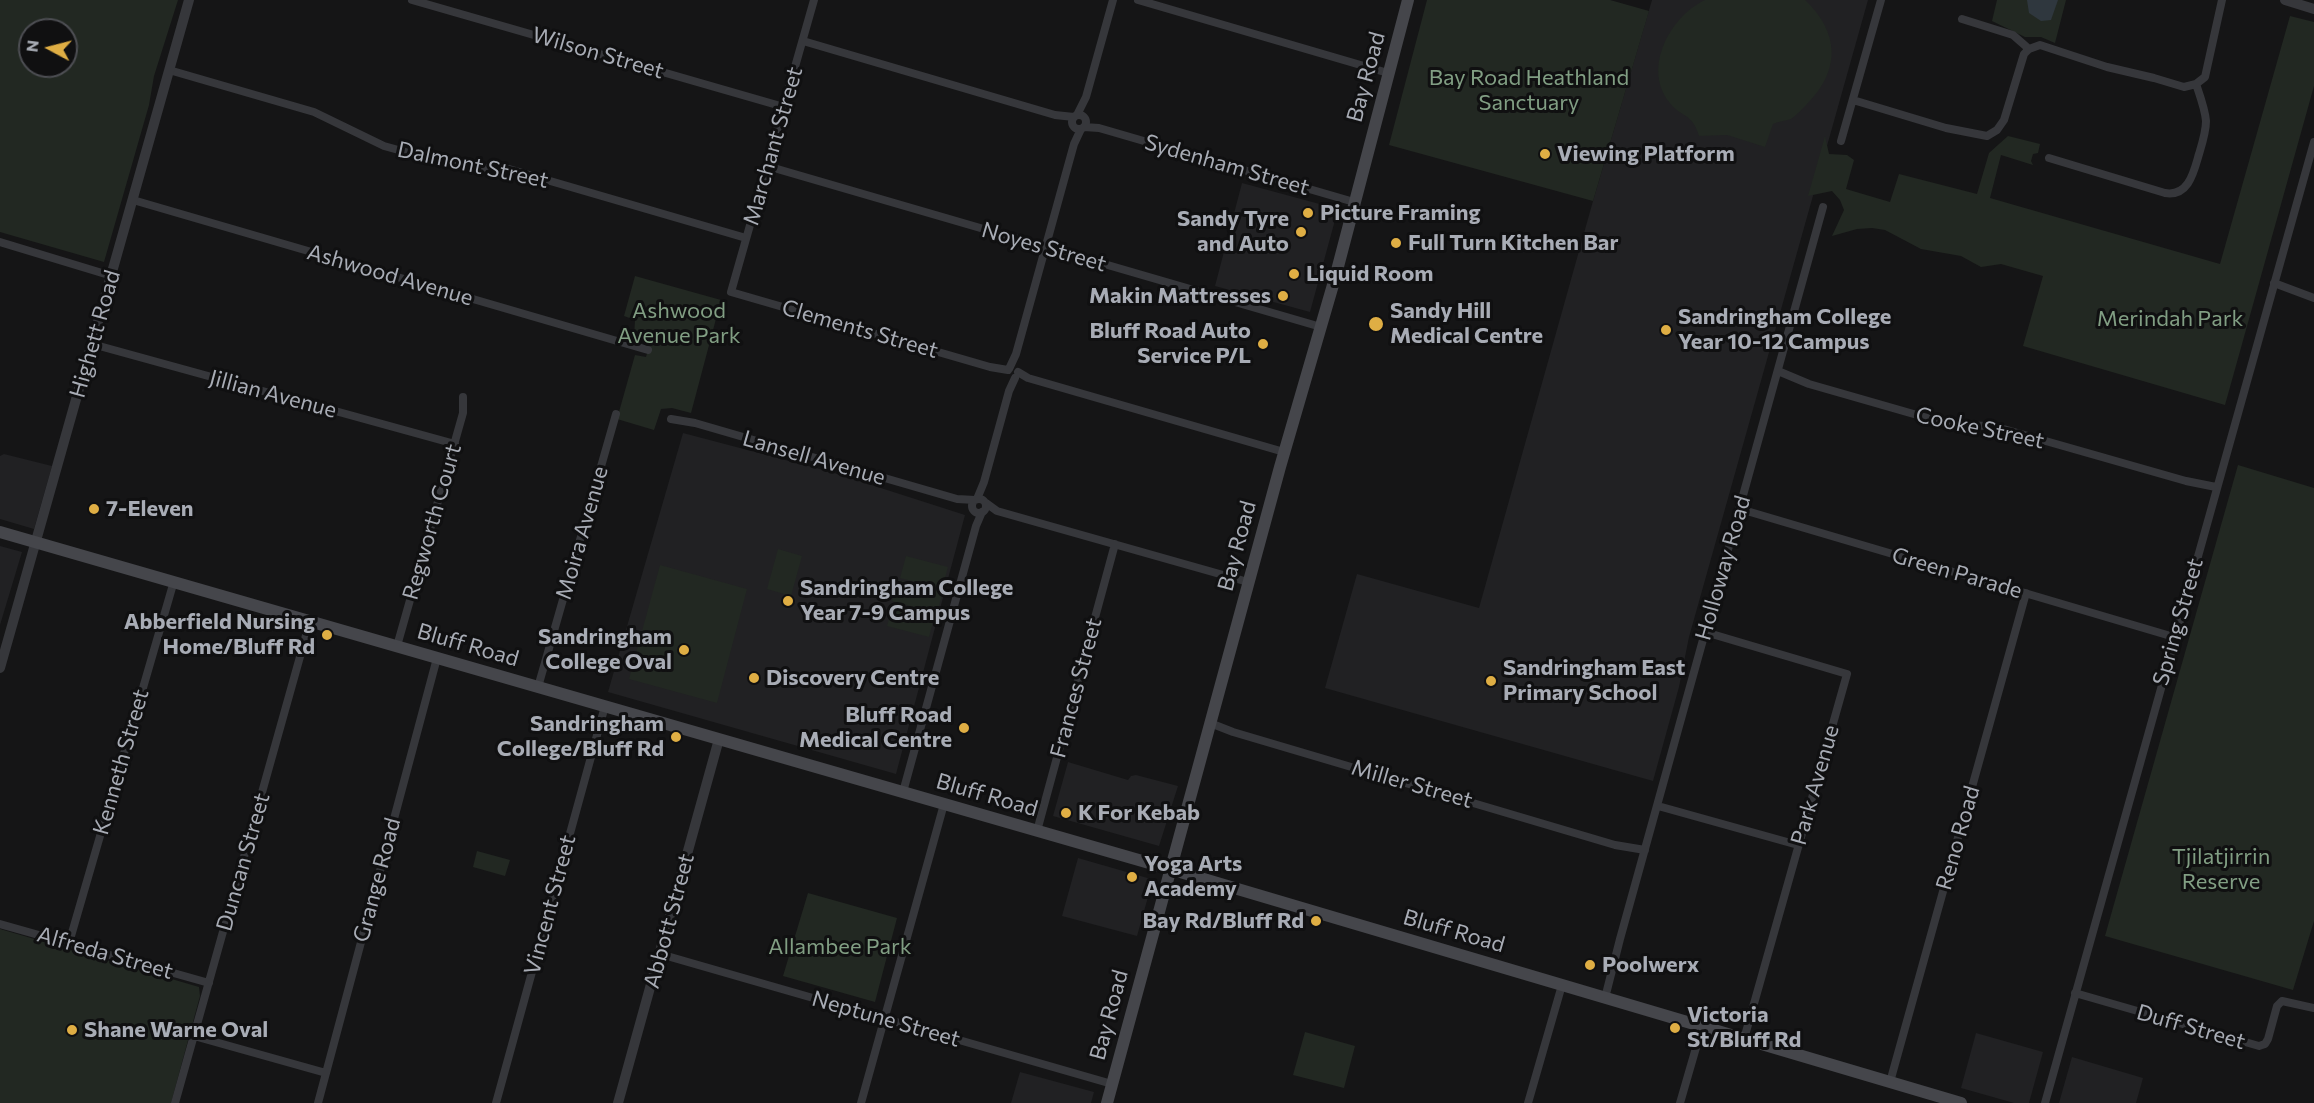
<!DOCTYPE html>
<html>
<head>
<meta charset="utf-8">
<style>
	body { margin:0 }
	#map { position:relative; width:2314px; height:1103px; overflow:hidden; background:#151516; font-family:Commissioner,sans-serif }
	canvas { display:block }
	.north { position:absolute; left:18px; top:18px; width:60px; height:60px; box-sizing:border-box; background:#101011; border:2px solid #4d4e53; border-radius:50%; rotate:277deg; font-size:16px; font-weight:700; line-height:24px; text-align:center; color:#a8acb5 }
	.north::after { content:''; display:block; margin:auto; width:21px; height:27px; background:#dfae44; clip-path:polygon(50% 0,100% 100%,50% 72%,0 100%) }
</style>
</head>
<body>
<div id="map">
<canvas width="2314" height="1103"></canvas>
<div class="north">N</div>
</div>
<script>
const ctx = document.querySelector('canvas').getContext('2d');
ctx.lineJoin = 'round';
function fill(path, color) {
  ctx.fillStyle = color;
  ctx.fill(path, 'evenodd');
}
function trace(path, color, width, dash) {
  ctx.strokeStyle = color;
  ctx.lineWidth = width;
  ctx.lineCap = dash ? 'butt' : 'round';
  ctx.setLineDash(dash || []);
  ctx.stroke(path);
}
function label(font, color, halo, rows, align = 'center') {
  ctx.font = font + ' Commissioner,sans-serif';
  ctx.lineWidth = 6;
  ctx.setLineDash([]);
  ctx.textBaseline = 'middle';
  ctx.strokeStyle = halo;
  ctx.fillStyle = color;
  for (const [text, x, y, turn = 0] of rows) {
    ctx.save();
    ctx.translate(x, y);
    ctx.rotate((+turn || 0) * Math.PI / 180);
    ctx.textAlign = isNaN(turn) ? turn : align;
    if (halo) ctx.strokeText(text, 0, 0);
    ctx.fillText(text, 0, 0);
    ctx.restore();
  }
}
const built = new Path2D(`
	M1652,0H1868L1689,637L1679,687L1653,781L1325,688L1357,574L1479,608L1593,201Z
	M1242,183L1338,209L1310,312L1215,286Z
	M683,433L831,472L965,515L896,774L608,692Z
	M4,454L52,466L34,529L0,519V456Z
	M0,546L22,552L0,625Z
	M1068,762L1128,780L1131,776L1136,775L1178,786L1159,846L1053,816Z
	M1078,858L1151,879L1152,883L1137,936L1062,916Z
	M1976,1033L2043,1052L2029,1103H2014L1961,1088Z
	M2072,1057L2143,1078L2136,1103H2059Z
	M1020,1072L1094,1092L1091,1103H1011Z`);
const green = new Path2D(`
	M0,0H178L154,76L149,105L104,262L0,232ZM30,30H66V66H30Z
	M1427,0H1610L1649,11L1593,201L1389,145Z
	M1705,0H1805C1839,32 1841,69 1808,103C1803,108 1797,115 1791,119C1785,121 1779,121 1773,124L1765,147L1727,135L1699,136C1692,112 1681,118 1669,102C1642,67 1671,16 1705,0Z
	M1997,0H2066L2055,43L2041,37H2025L1992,21Z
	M2290,16L2314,22V86L2225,405L2023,346L2043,276L2001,264L1981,267L1961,256L1921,249L1885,230L1872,228L1857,229L1832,236L1844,210L1840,200L1832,191L1808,196L1825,136L1829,154L1847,155L1854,160L1846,189L1890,202L1899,174L1977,194L1989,153L2008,136L2040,144L2038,153L2033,154L2031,161L2033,165L2001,155L1990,198L2220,264Z
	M635,276L721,300L691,413L672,408L661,409L654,430L617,419L635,355L646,357L650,343L634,338L635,320L624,316Z
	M2238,465L2314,488V921L2293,990L2105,936Z
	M778,549L802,556L791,596L767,589Z
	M906,556L948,567L942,589L900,578Z
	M660,565L747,589L717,703L629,679Z
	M898,580L943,592L937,613L892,601Z
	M893,604L935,615L929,637L887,626Z
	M477,851L510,860L505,876L473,867Z
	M808,893L897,918L875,1002L783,976Z
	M0,929L199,987L200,996L171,1103H0Z
	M1305,1032L1355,1046L1344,1088L1293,1075Z`);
const water = new Path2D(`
	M2027,0H2058L2051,20L2041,21L2029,13Z`);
const minor = new Path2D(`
	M412,0L784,107
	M814,0L731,292L990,367L1008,370
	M1138,0L1388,73
	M1962,19L2013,35L2029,49
	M803,41L1055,115L1074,117
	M169,70L314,112L384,146L456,166L509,169L746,238
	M1853,100L1946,128L1987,136L1997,130L2004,120L2024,54L2029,49L2040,45L2107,67L2154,78L2184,87L2196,84L2205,77L2222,0
	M1072 122a7 7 0 1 1 14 0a7 7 0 1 1-14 0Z
	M1077,115L1086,97L1113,0
	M1084,127L1099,128L1354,202
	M1841,141L1881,0
	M2049,158L2165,193C2189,197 2194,171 2199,154C2202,144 2206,132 2206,121C2205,109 2200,96 2196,84
	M767,166L1321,327
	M133,200L648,350
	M0,242L112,276
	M2274,283L2314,298
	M92,344L455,444
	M1009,369L1016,354L1074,144L1081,129
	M1778,371L1809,384L1952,425L1993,426L2186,481L2216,487
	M1018,372L1028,378L1284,452
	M671,419L695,423L957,499L975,500
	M972 506a7 7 0 1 1 14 0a7 7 0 1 1-14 0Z
	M977,499L984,482L1009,391L1015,378
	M986,503L997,511L1248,582
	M1740,509L2174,637
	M1705,632L1847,674L1744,1039
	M397,646L463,413V397
	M538,687L616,414
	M1210,723L1233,732L1615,845L1645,850
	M903,792L976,526L982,512
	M1658,806L1798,845
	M1037,831L1115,544
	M0,924L209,983
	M69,943L174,581
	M660,954L1112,1084
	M2075,993L2259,1046L2265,1044L2268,1039L2277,1006L2282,1001L2314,1008
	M1605,998L1620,939L1823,207
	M194,1036L326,1073
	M1890,1082L2026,593
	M175,1103L310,621
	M318,1103L437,658
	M496,1103L605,706
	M861,1103L944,804
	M1528,1103L1562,985
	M1680,1103L1702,1027
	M2045,1103L2314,142`);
const tertiary = new Path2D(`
	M2285,0L2314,9
	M0,668L189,0
	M618,1103L719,739`);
const secondary = new Path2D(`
	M0,532L1170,869L1961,1103
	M1107,1103L1280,467L1335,278L1408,0`);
const markers = [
	[1545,154,6,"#dfae44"],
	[1308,213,6,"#dfae44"],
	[1301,232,6,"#dfae44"],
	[1396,243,6,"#dfae44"],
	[1294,274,6,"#dfae44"],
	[1283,296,6,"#dfae44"],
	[1376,324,8,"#dfae44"],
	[1666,330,6,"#dfae44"],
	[1263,344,6,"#dfae44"],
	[94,509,6,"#dfae44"],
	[788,601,6,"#dfae44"],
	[327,635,6,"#dfae44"],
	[684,650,6,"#dfae44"],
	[754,678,6,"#dfae44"],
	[1491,681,6,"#dfae44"],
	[964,728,6,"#dfae44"],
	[676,737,6,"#dfae44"],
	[1066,813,6,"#dfae44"],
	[1132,877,6,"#dfae44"],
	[1316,921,6,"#dfae44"],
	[1590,965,6,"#dfae44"],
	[1675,1028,6,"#dfae44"],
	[72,1030,6,"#dfae44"]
];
const streetNames = [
	["Wilson Street",598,53,16],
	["Bay Road",1366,77,-75],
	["Marchant Street",773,146,-74],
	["Dalmont Street",473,165,12],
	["Sydenham Street",1227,165,16],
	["Noyes Street",1044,247,16],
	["Ashwood Avenue",390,275,16],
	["Clements Street",860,329,16],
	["Highett Road",95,334,-74],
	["Jillian Avenue",273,394,15],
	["Cooke Street",1980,428,12],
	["Lansell Avenue",814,458,16],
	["Regworth Court",432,522,-74],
	["Moira Avenue",582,533,-74],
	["Bay Road",1237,546,-75],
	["Holloway Road",1723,568,-74],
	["Green Parade",1957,573,16],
	["Spring Street",2178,622,-74],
	["Bluff Road",468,645,16],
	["Frances Street",1076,688,-75],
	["Kenneth Street",121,762,-74],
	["Miller Street",1412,784,16],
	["Park Avenue",1815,785,-74],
	["Bluff Road",987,795,16],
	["Reno Road",1958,838,-74],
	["Duncan Street",243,862,-74],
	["Grange Road",377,880,-75],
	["Vincent Street",550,905,-75],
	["Abbott Street",669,921,-75],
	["Bluff Road",1454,931,16],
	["Alfreda Street",105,953,16],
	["Bay Road",1109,1015,-75],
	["Neptune Street",886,1019,16],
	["Duff Street",2191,1027,16]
];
const parkNames = [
	["Bay Road Heathland",1529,78],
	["Sanctuary",1529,103],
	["Ashwood",679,311],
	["Avenue Park",679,336],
	["Merindah Park",2170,319],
	["Tjilatjirrin",2221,857],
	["Reserve",2221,882],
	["Allambee Park",840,947]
];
const poiNames = [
	["Viewing Platform",1557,154],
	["Picture Framing",1320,213],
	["Sandy Tyre",1289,219,"right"],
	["and Auto",1289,244,"right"],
	["Full Turn Kitchen Bar",1408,243],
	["Liquid Room",1306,274],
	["Makin Mattresses",1271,296,"right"],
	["Sandy Hill",1390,311],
	["Medical Centre",1390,336],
	["Sandringham College",1678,317],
	["Year 10-12 Campus",1678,342],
	["Bluff Road Auto",1251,331,"right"],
	["Service P/L",1251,356,"right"],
	["7-Eleven",106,509],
	["Sandringham College",800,588],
	["Year 7-9 Campus",800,613],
	["Abberfield Nursing",315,622,"right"],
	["Home/Bluff Rd",315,647,"right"],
	["Sandringham",672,637,"right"],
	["College Oval",672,662,"right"],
	["Sandringham East",1503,668],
	["Primary School",1503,693],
	["Discovery Centre",766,678],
	["Bluff Road",952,715,"right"],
	["Medical Centre",952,740,"right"],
	["Sandringham",664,724,"right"],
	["College/Bluff Rd",664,749,"right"],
	["K For Kebab",1078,813],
	["Yoga Arts",1144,864],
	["Academy",1144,889],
	["Bay Rd/Bluff Rd",1304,921,"right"],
	["Poolwerx",1602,965],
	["Victoria",1687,1015],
	["St/Bluff Rd",1687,1040],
	["Shane Warne Oval",84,1030]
];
fill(built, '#212123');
fill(green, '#222822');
fill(water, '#2f373e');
trace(minor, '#36373b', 8);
trace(tertiary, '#36373b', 10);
trace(secondary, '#45464b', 12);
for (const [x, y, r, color] of markers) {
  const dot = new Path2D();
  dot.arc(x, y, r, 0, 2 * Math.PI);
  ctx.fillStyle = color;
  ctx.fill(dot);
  trace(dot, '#101011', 2);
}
label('22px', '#a8acb5', '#101011', streetNames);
label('22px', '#819e83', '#101011', parkNames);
label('bold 22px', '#a8acb5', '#101011', poiNames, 'left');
</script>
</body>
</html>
